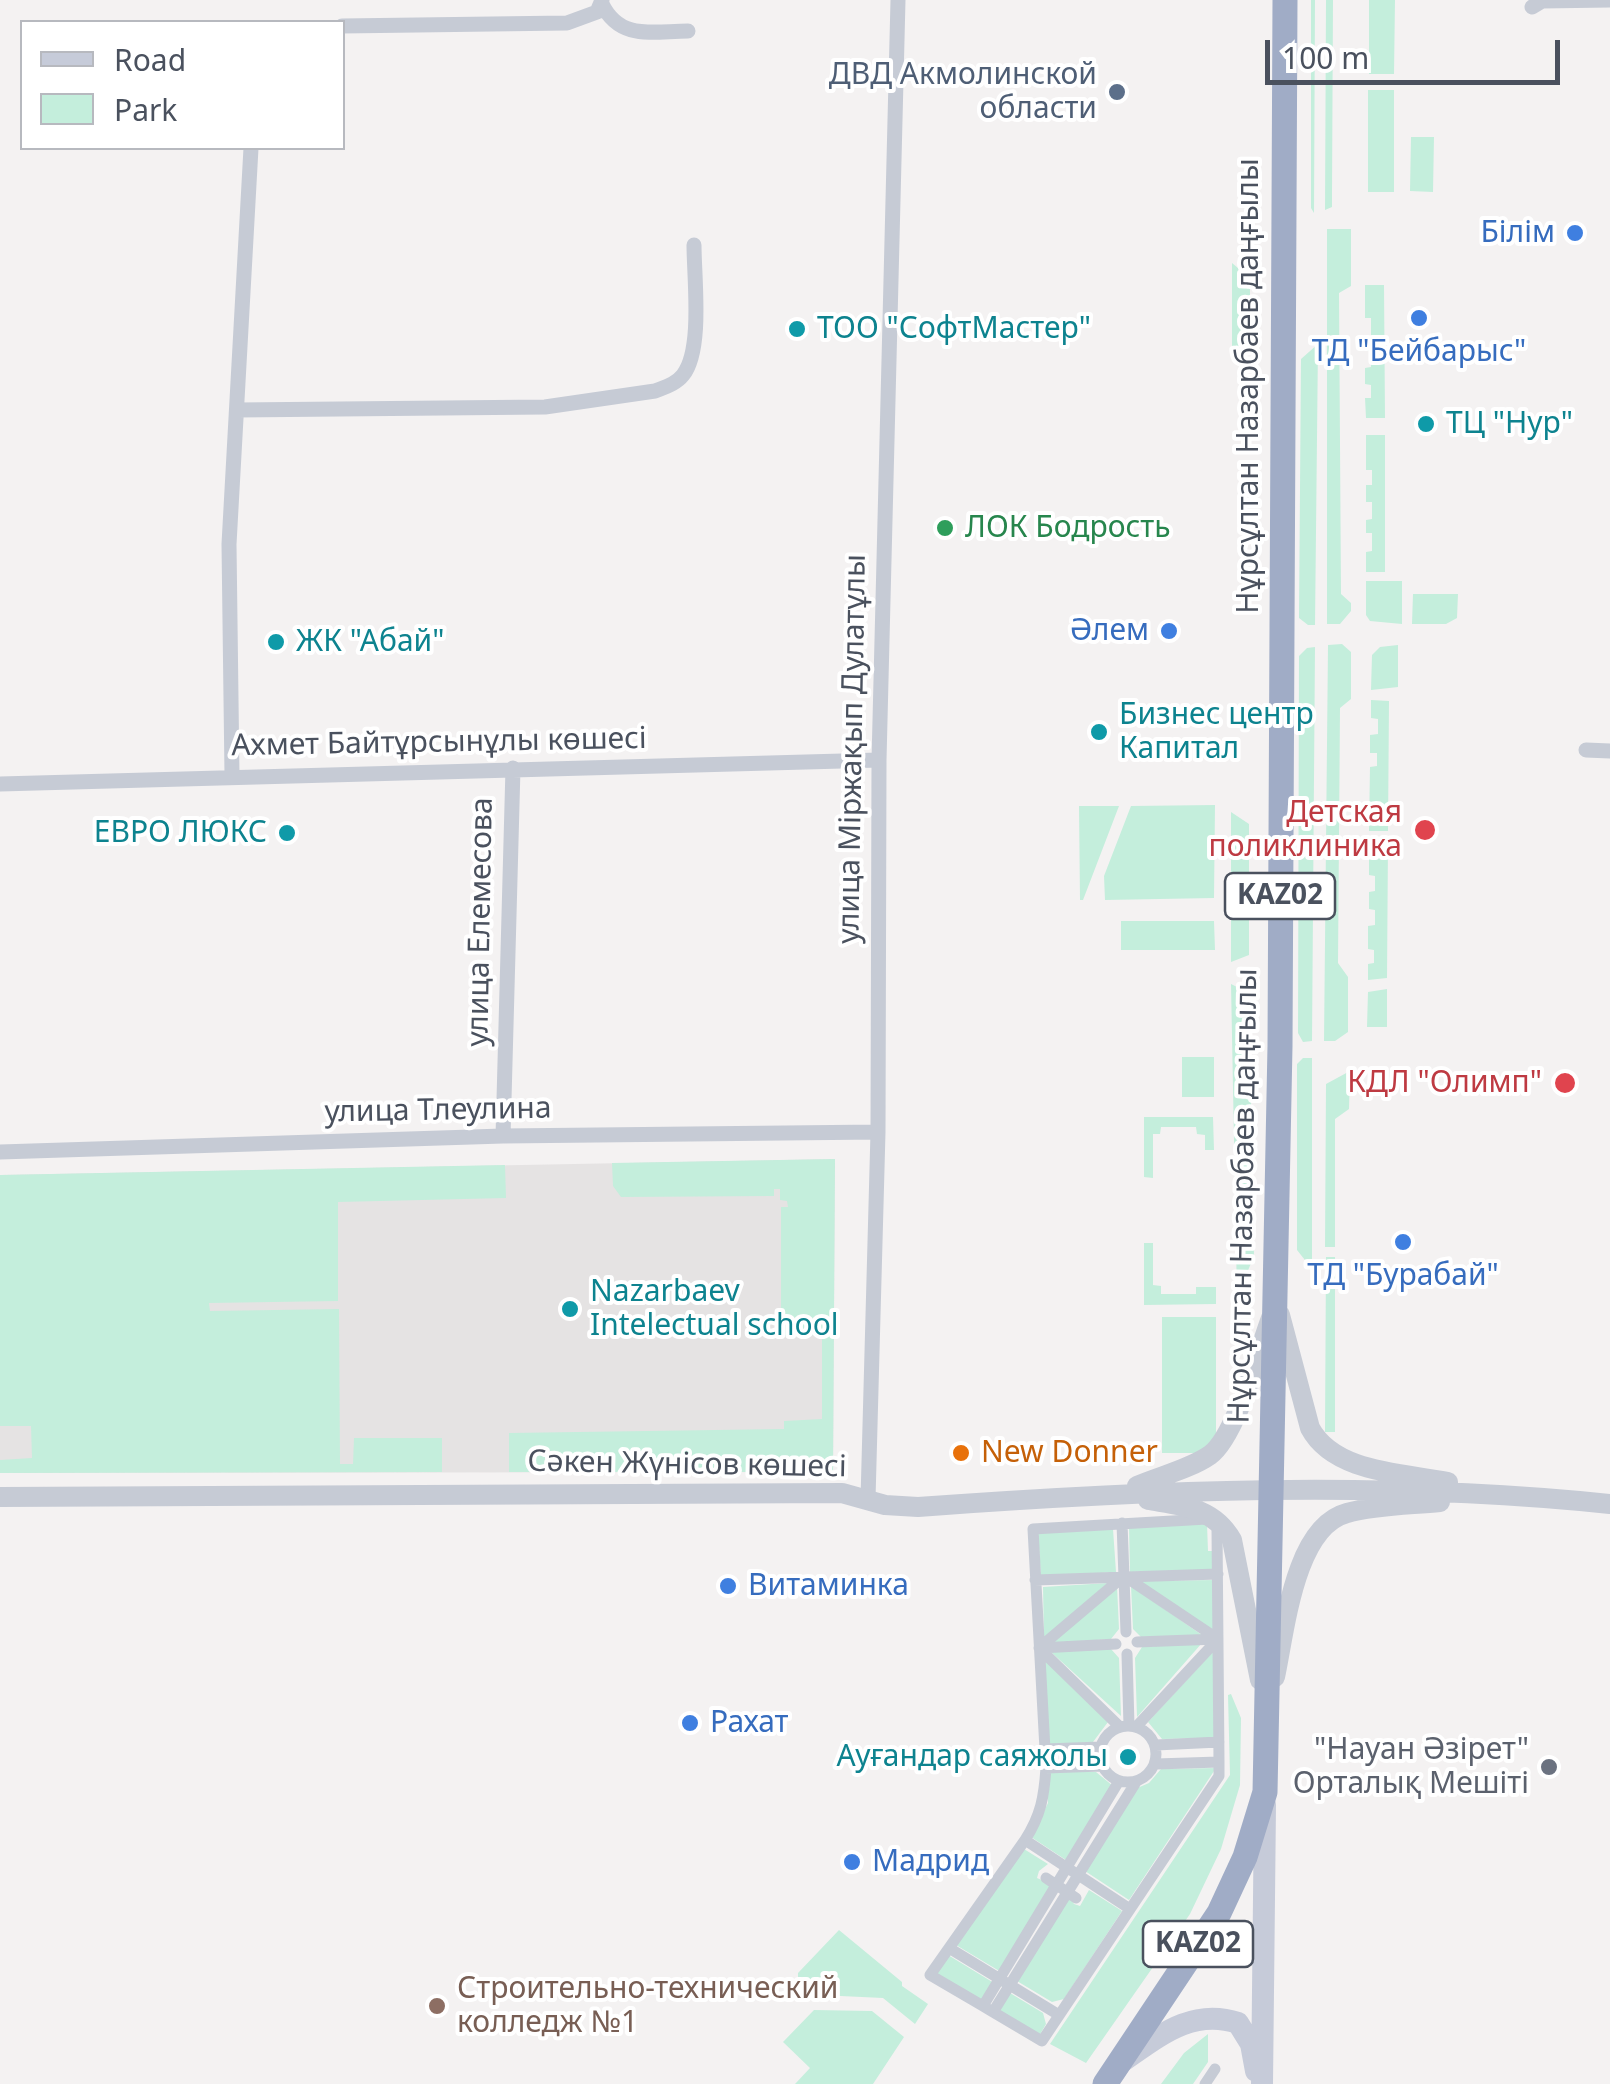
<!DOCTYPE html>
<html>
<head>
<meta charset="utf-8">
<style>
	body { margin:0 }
	#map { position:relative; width:1610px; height:2084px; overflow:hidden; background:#f4f2f2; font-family:"Noto Sans",sans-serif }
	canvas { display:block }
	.legend { position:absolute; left:20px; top:20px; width:325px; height:130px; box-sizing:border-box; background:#fff; border:2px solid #b7b9bf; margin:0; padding:12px 18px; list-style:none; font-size:30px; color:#4a515e }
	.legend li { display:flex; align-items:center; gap:20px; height:50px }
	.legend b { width:50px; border:2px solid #b7b9bf }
	.scale { position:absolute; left:1265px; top:40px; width:295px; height:45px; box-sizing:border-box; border:5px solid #4a515e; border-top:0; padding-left:12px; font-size:30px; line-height:35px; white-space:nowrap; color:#4a515e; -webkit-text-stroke:8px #fff; paint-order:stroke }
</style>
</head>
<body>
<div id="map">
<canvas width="1610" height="2084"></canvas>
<ul class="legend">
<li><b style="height:12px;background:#c6cbd9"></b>Road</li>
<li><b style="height:28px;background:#c4eedc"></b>Park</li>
</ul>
<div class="scale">100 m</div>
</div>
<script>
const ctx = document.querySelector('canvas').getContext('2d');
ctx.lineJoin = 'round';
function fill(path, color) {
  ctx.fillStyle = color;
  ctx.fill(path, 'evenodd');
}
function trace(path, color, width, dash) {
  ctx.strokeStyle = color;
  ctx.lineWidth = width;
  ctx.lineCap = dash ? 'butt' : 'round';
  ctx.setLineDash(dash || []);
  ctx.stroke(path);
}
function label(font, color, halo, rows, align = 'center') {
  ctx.font = font + ' "Noto Sans",sans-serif';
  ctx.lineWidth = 8;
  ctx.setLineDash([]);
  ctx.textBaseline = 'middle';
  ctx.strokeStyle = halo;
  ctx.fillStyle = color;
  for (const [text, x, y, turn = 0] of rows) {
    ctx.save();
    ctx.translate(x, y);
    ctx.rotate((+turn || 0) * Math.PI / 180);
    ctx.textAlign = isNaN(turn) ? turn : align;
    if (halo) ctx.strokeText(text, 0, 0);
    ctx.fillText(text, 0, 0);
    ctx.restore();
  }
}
const education = new Path2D(`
	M835,1159L833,1472L0,1473V1175Z`);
const green = new Path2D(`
	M1311,0H1315L1314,213L1311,208Z
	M1326,0H1333L1332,194V207L1325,210Z
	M1369,0H1395L1394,74H1369Z
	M1368,90H1394V192H1368Z
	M1411,137H1434L1433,192L1410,191Z
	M1327,229H1351V286L1339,293L1341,594L1351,603V611L1340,624H1327Z
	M1232,263L1250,278V346H1232Z
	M1365,285H1384L1385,418H1366L1365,398H1371V385L1365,384V368L1371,367V351H1365V338L1371,337V318H1365Z
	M1318,344L1315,625H1308L1299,618L1301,359Z
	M1366,435H1385V572H1366V552L1372,551V533H1366V520L1372,519V502H1366V485H1372V470H1366Z
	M1366,581H1402V624L1370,621L1366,615Z
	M1413,594H1458L1457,618L1446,624H1412Z
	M1342,644L1351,652V699L1340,708L1338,963L1348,977V1032L1335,1041H1324L1328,645Z
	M1398,645V687L1371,690L1372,655L1380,647Z
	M1315,647L1312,1041L1303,1042L1298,1033L1299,656L1307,648Z
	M1371,700L1389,701L1388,831H1369L1370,767L1377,766V753H1370V735L1378,734V719L1371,718Z
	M1215,805L1214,898L1105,900L1104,876L1131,806Z
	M1119,806L1083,900H1080L1079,806Z
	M1231,812L1249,824V955L1231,962Z
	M1369,843H1388L1387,978L1368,980V964L1374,963V950L1368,949V926L1375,925V910L1369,909V892L1375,891V876L1369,875Z
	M1121,921H1214L1215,950H1121Z
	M1231,984L1249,993L1254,1256L1237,1297Z
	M1387,989V1027H1367L1368,992Z
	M1182,1057H1214V1097H1182Z
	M1303,1058H1312V1269L1297,1250V1064Z
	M1350,1071L1349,1109L1335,1119V1247H1325L1326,1084Z
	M1144,1117H1213L1214,1150H1205V1135L1197,1134L1196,1127H1161L1160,1134H1153V1178L1144,1177Z
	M835,1159L833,1472H509V1433L784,1429V1421L822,1419V1335L781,1336V1207H788L787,1201L780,1200V1189H774V1196L621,1197L613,1186L612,1163Z
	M505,1165L506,1198L338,1202V1301L209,1303L210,1311L339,1309L340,1464H353L354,1438H442V1472L0,1473V1460L32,1458L31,1426H0V1175Z
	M1144,1243H1153V1285L1161,1286V1294H1196V1287H1216V1304L1144,1305Z
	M1326,1257H1335V1432H1325Z
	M1162,1317H1216V1453H1162Z
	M1207,1524L1208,1551H1214L1215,1570L1130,1572L1129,1526Z
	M1113,1529L1116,1572L1041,1577L1038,1533Z
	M1215,1580V1633L1140,1581Z
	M1108,1583L1044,1639L1043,1587Z
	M1117,1586L1119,1629L1111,1639L1051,1643Z
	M1131,1586L1202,1635L1141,1637L1133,1629Z
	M1202,1643L1137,1717L1135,1658L1142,1647Z
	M1216,1648V1738L1162,1739L1148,1722Z
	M1111,1649L1119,1658L1121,1716L1051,1652Z
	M1045,1660L1108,1722L1093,1742L1048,1745Z
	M1231,1694L1241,1718L1240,1785L1221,1849L1190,1914L1086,2063L1050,2044L1230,1775L1228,1695Z
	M1216,1768L1129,1900L1085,1871L1135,1789L1149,1783L1161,1769Z
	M1048,1772H1096L1113,1786L1069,1862L1031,1837L1048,1803Z
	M1024,1849L1048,1864L1039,1871L1037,1878L1054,1885L1001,1972L956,1945Z
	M1089,1890L1122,1911L1064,1999L1052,2002L1017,1981L1069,1895L1074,1904L1080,1906Z
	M839,1930L902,1982V1986L928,2004L915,2024L883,1998L798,1994V1973Z
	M948,1955L994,1983L982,2002L935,1974Z
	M1010,1993L1043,2013L1046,2024L1039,2036L998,2012Z
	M814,2010L872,2011L904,2037L873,2084H795L810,2068L783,2042Z
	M1208,2034V2062L1193,2084H1161L1184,2053Z`);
const pedestrian = new Path2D(`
	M1122,1523L1126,1632
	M1035,1580L1218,1574
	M1137,1642L1218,1639
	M1040,1648L1116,1644
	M1127,1654L1129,1726
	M1100 1754a28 28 0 1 1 56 0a28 28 0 1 1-56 0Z
	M1120,1727L1039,1648L1124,1576L1218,1639L1136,1727
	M1156,1745L1219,1742
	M1045,1749L1101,1747
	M1156,1764L1219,1762L1217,1529
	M1046,1768L1102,1766
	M1119,1781L983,2006L993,2012L1136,1782
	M1025,1840L949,1948L1059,2015
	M1046,1878L1076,1898
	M1130,1909L1025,1840C1041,1815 1044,1797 1046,1768L1033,1529L1207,1519
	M949,1948L930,1975L983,2006
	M993,2012L1042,2041L1219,1776V1762
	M1205,2084L1215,2069`);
const minor = new Path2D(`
	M602,4C620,41 653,31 688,31
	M1532,7L1542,1L1610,0
	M342,26L567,23L597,12L602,0
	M237,410L545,407L655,391C665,387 676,384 683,375C703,350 694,278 694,245
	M1586,750L1610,751
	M232,776L229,544L251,148
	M0,784L879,760
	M503,1136L513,768
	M0,1152L503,1136L878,1132
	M868,1499L878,1132L879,760L898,0`);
const tertiary = new Path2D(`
	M1280,1315L1310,1428C1334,1473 1403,1473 1448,1482
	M1137,1486C1160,1476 1190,1469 1210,1455C1236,1436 1259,1350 1271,1318
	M0,1497L842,1493L885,1505L918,1507C1149,1490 1379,1480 1610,1504
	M1148,1500C1183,1506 1213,1507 1232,1540L1260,1680
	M1275,1677C1285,1631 1294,1527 1347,1513C1376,1505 1410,1505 1440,1502`);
const secondary = new Path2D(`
	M1120,2063C1157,2038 1191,2007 1238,2023L1251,2044L1256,2071
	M1262,2084L1265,1805`);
const trunk = new Path2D(`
	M1105,2084L1219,1913L1245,1857L1265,1792L1280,1046L1285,0`);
const markers = [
	[1117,92,10,"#5c6f8a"],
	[1575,233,10,"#3f7fe0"],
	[1419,318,10,"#3f7fe0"],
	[797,329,10,"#0f9aa8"],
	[1426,424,10,"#0f9aa8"],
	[945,528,10,"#2e9e5b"],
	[1169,631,10,"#3f7fe0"],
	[276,642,10,"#0f9aa8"],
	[1099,732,10,"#0f9aa8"],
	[1425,830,12,"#e0444e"],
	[287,833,10,"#0f9aa8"],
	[1565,1083,12,"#e0444e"],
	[1403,1242,10,"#3f7fe0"],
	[570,1309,10,"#0f9aa8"],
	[961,1453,10,"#e8710a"],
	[728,1586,10,"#3f7fe0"],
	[690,1723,10,"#3f7fe0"],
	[1128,1757,10,"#0f9aa8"],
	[1549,1767,10,"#6b7280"],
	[852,1862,10,"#3f7fe0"],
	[437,2006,10,"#8d6e63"]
];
const shields = [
	[1280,896,110],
	[1198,1944,110]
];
const shieldNames = [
	["KАZ02",1280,896],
	["KАZ02",1198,1944]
];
const serviceNames = [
	["ДВД Акмолинской",1097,75],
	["области",1097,109]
];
const shopNames = [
	["Білім",1555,233,"right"],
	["ТД \"Бейбарыс\"",1419,352,"center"],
	["Әлем",1149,631,"right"],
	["ТД \"Бурабай\"",1403,1276,"center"],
	["Витаминка",748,1586],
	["Рахат",710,1723],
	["Мадрид",872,1862]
];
const cultureNames = [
	["ТОО \"СофтМастер\"",817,329],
	["ТЦ \"Нур\"",1446,424],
	["ЖК \"Абай\"",296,642],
	["Бизнес центр",1119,715],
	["Капитал",1119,749],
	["ЕВРО ЛЮКС",267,833,"right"],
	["Nazarbaev",590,1292],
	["Intelectual school",590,1326],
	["Ауғандар саяжолы",1108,1757,"right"]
];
const streetNames = [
	["Нұрсұлтан Назарбаев даңғылы",1249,386,-90],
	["Ахмет Байтұрсынұлы көшесі",439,743,-1],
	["улица Міржақып Дулатұлы",853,749,-89],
	["улица Елемесова",481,922,-89],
	["улица Тлеулина",438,1111,-1],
	["Нұрсұлтан Назарбаев даңғылы",1244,1196,-89],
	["Сәкен Жүнісов көшесі",687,1465,1]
];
const leisureNames = [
	["ЛОК Бодрость",965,528]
];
const healthNames = [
	["Детская",1402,813],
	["поликлиника",1402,847],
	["КДЛ \"Олимп\"",1542,1083]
];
const foodNames = [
	["New Donner",981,1453]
];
const worshipNames = [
	["\"Науан Әзірет\"",1529,1750],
	["Орталық Мешіті",1529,1784]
];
const educationNames = [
	["Строительно-технический",457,1989],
	["колледж №1",457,2023]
];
fill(education, '#e5e3e3');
fill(green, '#c4eedc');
trace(pedestrian, '#c6cbd5', 11);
trace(minor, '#c6cbd5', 15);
trace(tertiary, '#c6cbd5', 20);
trace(secondary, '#c6cbd9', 22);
trace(trunk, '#a0acc6', 25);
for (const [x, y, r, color] of markers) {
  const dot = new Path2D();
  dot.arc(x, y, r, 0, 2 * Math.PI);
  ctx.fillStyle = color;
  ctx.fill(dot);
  trace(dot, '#fff', 4);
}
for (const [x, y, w] of shields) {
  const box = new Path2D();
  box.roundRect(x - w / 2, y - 23, w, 46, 8);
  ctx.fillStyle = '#fff';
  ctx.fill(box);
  trace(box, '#4a515e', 2.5);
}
label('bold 28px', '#4a515e', null, shieldNames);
label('30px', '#4e5e75', '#fff', serviceNames, 'right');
label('30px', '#366cbe', '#fff', shopNames, 'left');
label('30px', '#0d838f', '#fff', cultureNames, 'left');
label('30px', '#4a515e', '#fff', streetNames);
label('30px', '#27864d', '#fff', leisureNames, 'left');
label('30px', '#be3a42', '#fff', healthNames, 'right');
label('30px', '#c56008', '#fff', foodNames, 'left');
label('30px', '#5b616d', '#fff', worshipNames, 'right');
label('30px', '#785e54', '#fff', educationNames, 'left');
</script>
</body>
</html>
